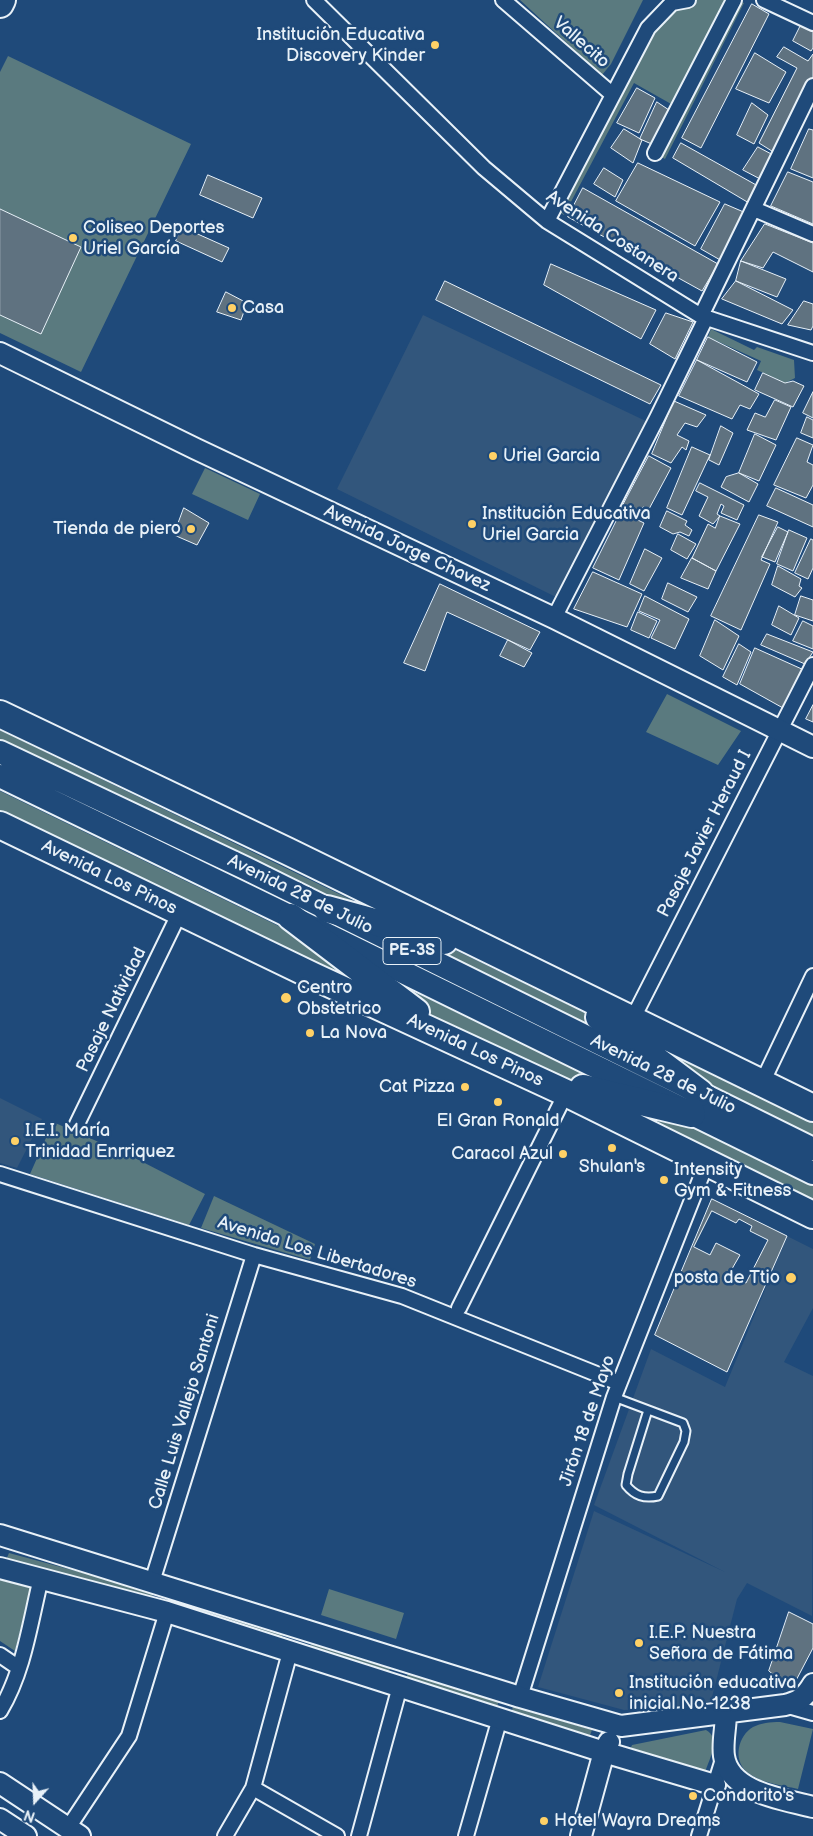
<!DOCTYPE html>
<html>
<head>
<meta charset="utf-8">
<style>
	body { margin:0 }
	#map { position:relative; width:813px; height:1836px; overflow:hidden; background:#1f4a7a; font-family:"Balsamiq Sans",sans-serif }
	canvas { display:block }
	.north { position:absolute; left:10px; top:1776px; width:50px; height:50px; -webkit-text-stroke:4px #1f4a7a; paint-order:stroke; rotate:200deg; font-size:14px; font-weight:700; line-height:20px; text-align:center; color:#e8f1f8 }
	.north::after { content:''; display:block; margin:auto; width:18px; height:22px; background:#e8f1f8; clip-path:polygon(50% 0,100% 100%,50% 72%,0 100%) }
</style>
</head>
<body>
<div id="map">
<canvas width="813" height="1836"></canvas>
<div class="north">N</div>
</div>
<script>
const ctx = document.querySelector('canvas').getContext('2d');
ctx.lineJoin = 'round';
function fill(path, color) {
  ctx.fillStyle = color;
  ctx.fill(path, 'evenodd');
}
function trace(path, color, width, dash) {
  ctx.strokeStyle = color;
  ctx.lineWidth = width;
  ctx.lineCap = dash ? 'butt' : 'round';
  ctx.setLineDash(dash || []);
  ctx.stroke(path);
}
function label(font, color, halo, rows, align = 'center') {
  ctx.font = font + ' "Balsamiq Sans",sans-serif';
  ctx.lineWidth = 5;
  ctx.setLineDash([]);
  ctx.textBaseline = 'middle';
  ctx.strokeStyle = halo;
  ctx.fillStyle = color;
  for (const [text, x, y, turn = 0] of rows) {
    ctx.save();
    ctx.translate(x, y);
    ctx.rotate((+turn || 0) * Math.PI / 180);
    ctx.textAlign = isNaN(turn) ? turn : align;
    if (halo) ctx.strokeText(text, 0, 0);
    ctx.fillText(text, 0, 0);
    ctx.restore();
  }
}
const built = new Path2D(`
	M423,315L650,423L562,600L337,489Z
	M0,1098L42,1119L17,1168L0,1163Z
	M787,1236L813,1249V1308L784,1362L813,1376L812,1616L747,1583L737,1599L711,1701L695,1707L624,1710L538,1687L594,1511L725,1572L594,1505L651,1349L725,1387Z`);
const green = new Path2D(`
	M520,0H643L611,64L602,75L598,74L595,69Z
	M665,0H736L744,3L665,159L658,155L680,109L634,83L564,215L553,208Z
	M8,56L191,144L81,372L0,333V72Z
	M711,329L754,350L757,347L794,360L795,378L785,383L757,370L761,361L708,337Z
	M205,468L260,494L248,520L192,494Z
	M667,694L741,731L718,765L646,732Z
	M0,730L813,1123V1140L0,744Z
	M0,791L813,1185V1203L708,1151L0,812Z
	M53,1122L133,1157L205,1194L189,1225L30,1174Z
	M214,1196L315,1244L310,1260L201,1228Z
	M9,1553L154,1592L151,1600L6,1560Z
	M0,1580L31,1588L15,1651L0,1641Z
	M329,1589L404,1613L396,1639L321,1615Z
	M184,1602L283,1632L281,1639L182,1609Z
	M311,1644L390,1668L388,1675L309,1650Z
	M408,1673L499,1701L496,1710L405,1681Z
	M513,1706L592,1730L588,1741L511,1715Z
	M780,1722L813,1729L798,1789C782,1785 759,1783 746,1771C733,1759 738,1736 753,1727C761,1723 770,1722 780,1722Z
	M706,1730C722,1738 708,1762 704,1775L630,1750L632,1745Z`);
const building = new Path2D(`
	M752,4L769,14L701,148L682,138Z
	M802,23L813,29V48L811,51L793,41Z
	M784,47L808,61L813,54V80L775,153L759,143L797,68L777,57Z
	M755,53L786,72L769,103L736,89Z
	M637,88L655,98L639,133L617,123Z
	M657,102L672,112L654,145L640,139Z
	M752,103L768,115L754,144L737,135Z
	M624,129L642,140L633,163L611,148Z
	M809,129L813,130V178L791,169Z
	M681,143L758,186L749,203L673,158Z
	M758,147L777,157L764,181L743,170Z
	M638,163L720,202L695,246L616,201Z
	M604,168L623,180L615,197L594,184Z
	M788,172L813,182V224L771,206Z
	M208,175L262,198L253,218L200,195Z
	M583,188L718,264L702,291L568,217Z
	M725,204L746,213L722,261L701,249Z
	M0,209L81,247L41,334L0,315Z
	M765,224L813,243V272L773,252L763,268L741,261Z
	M182,227L229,248L222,262L176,241Z
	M741,261L786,279L777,297L736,281Z
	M551,264L656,310L641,339L544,285Z
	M445,281L661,385L650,404L436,300Z
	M736,281L793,310L782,324L722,299Z
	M226,292L247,303L241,320L217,312Z
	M804,301L813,304V326L811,330L788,325Z
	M666,313L693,322L675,359L650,344Z
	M708,337L757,362L747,382L697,360Z
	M697,360L759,394L750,409L740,405L732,419L679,396Z
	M763,373L785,383L793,381L804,386L793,407L755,390Z
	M813,392V418L803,413Z
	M775,400L791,407L776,440L747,430L755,413L765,417Z
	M674,401L706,415L697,427L685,423L677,435L689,441L686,450L682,447L671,463L652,454Z
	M807,417L813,420V438L801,433Z
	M721,426L733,433L719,465L709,460Z
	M755,434L776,445L759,481L739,473Z
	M797,438L813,445L807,462L813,465V485L806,498L774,485Z
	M692,447L710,455L682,515L667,508Z
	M649,456L671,468L649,509L643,507L638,517L621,509Z
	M739,473L758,484L749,502L721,487L726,477Z
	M700,483L744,505L737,520L721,513L724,506L721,504L717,514L720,516L713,524L699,516L708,497L696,491Z
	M776,488L813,505V527L767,506Z
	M184,508L209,523L197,545L174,535Z
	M667,511L687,521L685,525L692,530L689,536L680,532L673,534L660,527Z
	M621,512L644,523L619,580L593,568Z
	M759,515L778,522L761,560L770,564L741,630L711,616Z
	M720,516L740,524L716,571L692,558L708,524L715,528Z
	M778,527L788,532L775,562L762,557Z
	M789,530L807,538L793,571L777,564Z
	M678,534L696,544L687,559L671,550Z
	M811,539L813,540V568L808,579L795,573Z
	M645,549L662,558L644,591L630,584Z
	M692,558L716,571L708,589L681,578Z
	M778,566L801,579L799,586L802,588L795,597L772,585Z
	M593,572L642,594L627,627L574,609Z
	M668,583L697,597L688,612L662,599Z
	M440,584L540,632L530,650L447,612L425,671L404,663Z
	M645,596L689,619L675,649L651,638L660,620L639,611Z
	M801,596L813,600V621L795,615Z
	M779,606L799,618L791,635L772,625Z
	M638,612L657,621L649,638L631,630Z
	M715,620L739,636L723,670L700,656Z
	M803,621L813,626V649L793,641Z
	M767,634L813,652L805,664L761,645Z
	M508,640L532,653L524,667L500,656Z
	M739,644L751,652L737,685L723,677Z
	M755,648L804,670L783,708L740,684Z
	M813,705V722L806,719Z
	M712,1199L787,1236L727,1372L655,1335Z
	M712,1211L736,1223L739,1219L752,1226L750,1231L768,1240L746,1283L729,1274L740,1255L716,1243L710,1255L694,1247Z
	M789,1612L813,1624V1648L791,1690L769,1671Z`);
const lane = new Path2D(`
	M614,1397L683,1423L686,1431L684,1442L658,1496C644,1499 635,1496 626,1485L628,1474L648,1410`);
const street = new Path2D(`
	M314,0L484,168L547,221L701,316L813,353
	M503,0L613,95
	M764,0L813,23
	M655,153L734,0
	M754,209L813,234
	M547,221L648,28L672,3L688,0
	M701,316L813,86
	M554,618L657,418L706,318
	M632,1020L813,665
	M762,1083L813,976
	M77,1124L180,912
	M0,1174L254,1255L402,1296L619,1383
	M459,1308L566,1093
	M152,1582L254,1255
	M0,1655L19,1668
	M520,1697L614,1397L707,1162
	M785,1705L813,1713
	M0,1711C24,1671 30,1623 41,1578
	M253,1788L337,1836
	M68,1828L129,1736L167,1612
	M225,1836L253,1788L290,1652
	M359,1836L400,1686
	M466,1836L500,1718
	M699,1836L724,1756`);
const secondary = new Path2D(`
	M0,353L196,449L554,618L813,747
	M0,1535L520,1697L621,1726L785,1705C799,1702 806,1696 813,1684
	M0,1568L167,1612L604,1752L715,1785
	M726,1713C726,1727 722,1743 724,1756C729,1793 784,1799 813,1807
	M0,1783L80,1836
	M0,1819L26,1836
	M581,1836L604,1752L609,1742`);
const primary = new Path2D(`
	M0,752L245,868L813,1149
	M0,776L291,917L813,1173`);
const highway = new Path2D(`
	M0,4L2,0
	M0,714L287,851L813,1108
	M0,825L313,976L566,1093L813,1215
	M327,909L444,941
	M291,917L416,1012
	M599,1017L700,1093
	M583,1088L692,1114`);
const markers = [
	[435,45,5,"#ffd166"],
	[73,238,5,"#ffd166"],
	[232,308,5,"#ffd166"],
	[493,456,5,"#ffd166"],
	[472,524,5,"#ffd166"],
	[191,529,5,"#ffd166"],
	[286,998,6,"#ffd166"],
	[310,1033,5,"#ffd166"],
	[465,1087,5,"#ffd166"],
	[498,1102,5,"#ffd166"],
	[15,1141,5,"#ffd166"],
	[612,1148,5,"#ffd166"],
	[563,1154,5,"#ffd166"],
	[664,1180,5,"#ffd166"],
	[791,1278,6,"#ffd166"],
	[639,1643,5,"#ffd166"],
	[619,1693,5,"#ffd166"],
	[693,1796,5,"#ffd166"],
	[544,1821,5,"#ffd166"]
];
const shields = [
	[412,951,58]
];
const shieldNames = [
	["PE-3S",412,951]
];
const poiNames = [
	["Institución Educativa",425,35,"right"],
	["Discovery Kinder",425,56,"right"],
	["Coliseo Deportes",83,228],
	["Uriel García",83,249],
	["Casa",242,308],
	["Uriel Garcia",503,456],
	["Institución Educativa",482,514],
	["Uriel Garcia",482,535],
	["Tienda de piero",181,529,"right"],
	["Centro",297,988],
	["Obstetrico",297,1009],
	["La Nova",320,1033],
	["Cat Pizza",455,1087,"right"],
	["El Gran Ronald",498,1121,"center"],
	["I.E.I. María",25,1131],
	["Trinidad Enrriquez",25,1152],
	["Caracol Azul",553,1154,"right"],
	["Shulan's",612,1167,"center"],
	["Intensity",674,1170],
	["Gym & Fitness",674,1191],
	["posta de Ttio",780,1278,"right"],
	["I.E.P. Nuestra",649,1633],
	["Señora de Fátima",649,1654],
	["Institución educativa",629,1683],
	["inicial No. 1238",629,1704],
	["Condorito's",703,1796],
	["Hotel Wayra Dreams",554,1821]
];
const streetNames = [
	["Vallecito",581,43,41],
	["Avenida Costanera",612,237,33],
	["Avenida Jorge Chavez",407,549,25],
	["Pasaje Javier Heraud I",705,834,-63],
	["Avenida Los Pinos",109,878,26],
	["Avenida 28 de Julio",300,895,26],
	["Pasaje Natividad",112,1010,-64],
	["Avenida Los Pinos",475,1051,25],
	["Avenida 28 de Julio",663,1075,26],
	["Avenida Los Libertadores",317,1253,17],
	["Calle Luis Vallejo Santoni",185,1412,-73],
	["Jirón 18 de Mayo",588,1421,-71]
];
fill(built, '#32567c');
fill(green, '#5a7a7f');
fill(building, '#5f7280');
trace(building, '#e8f1f8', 1);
trace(lane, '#e8f1f8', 11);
trace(street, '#e8f1f8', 18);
trace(secondary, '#e8f1f8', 24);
trace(primary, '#e8f1f8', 26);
trace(highway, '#e8f1f8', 30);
trace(lane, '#1f4a7a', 7);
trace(street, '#1f4a7a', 14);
trace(secondary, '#1f4a7a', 20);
trace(primary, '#1f4a7a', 22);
trace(highway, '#1f4a7a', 26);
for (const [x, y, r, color] of markers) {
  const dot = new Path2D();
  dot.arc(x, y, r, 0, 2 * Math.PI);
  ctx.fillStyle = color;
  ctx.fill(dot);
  trace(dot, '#1f4a7a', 2);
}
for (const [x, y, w] of shields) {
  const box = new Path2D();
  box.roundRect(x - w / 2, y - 13.5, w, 27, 4);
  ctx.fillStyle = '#1f4a7a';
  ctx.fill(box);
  trace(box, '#e8f1f8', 1);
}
label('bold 16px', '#e8f1f8', null, shieldNames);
label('18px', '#e8f1f8', '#1f4a7a', poiNames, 'left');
label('18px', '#e8f1f8', '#1f4a7a', streetNames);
</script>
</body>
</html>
